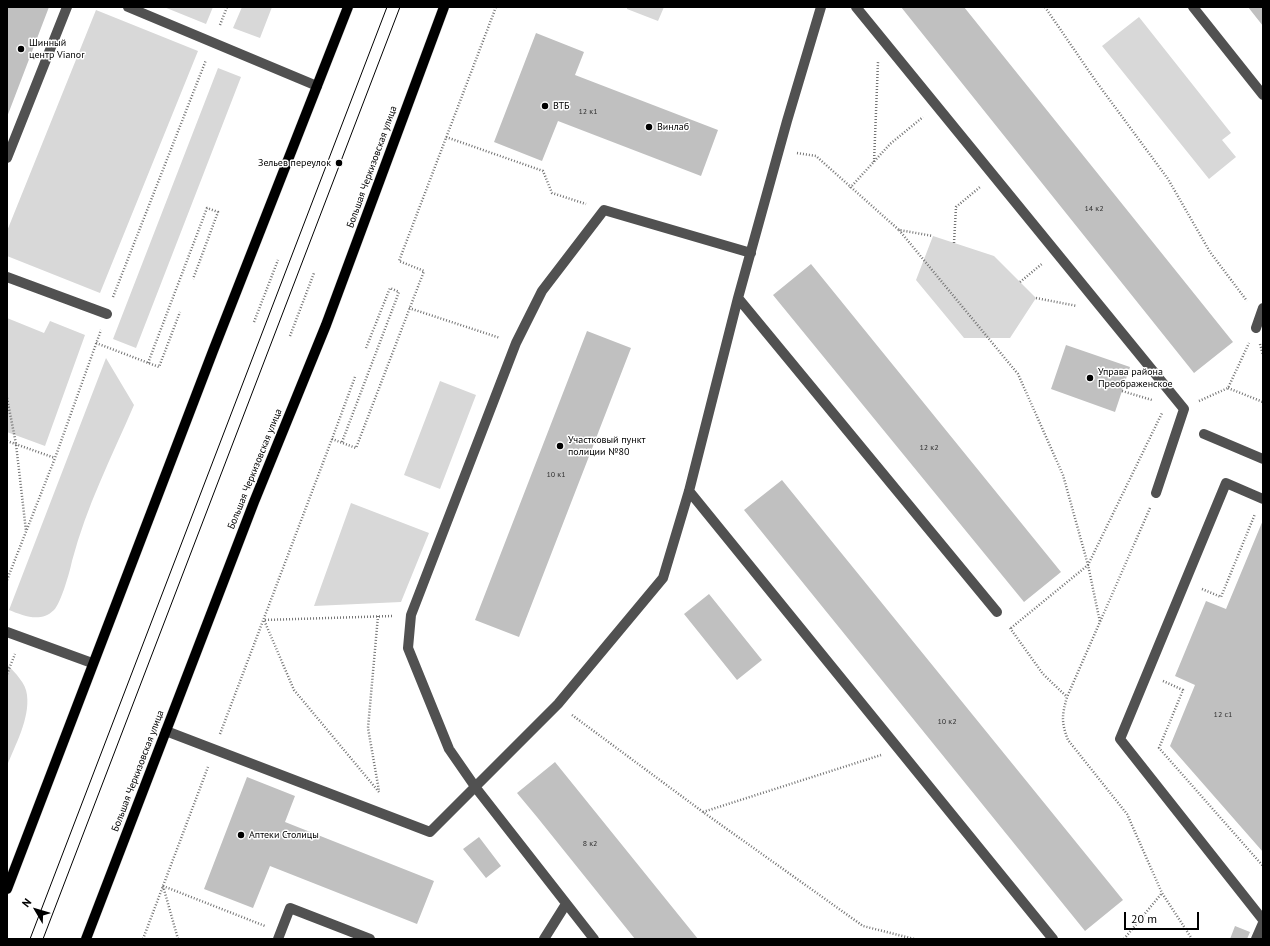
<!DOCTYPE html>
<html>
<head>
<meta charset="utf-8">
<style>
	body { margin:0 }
	#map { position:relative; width:1270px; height:946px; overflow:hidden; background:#fff; font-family:"PT Sans",sans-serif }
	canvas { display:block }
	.frame { position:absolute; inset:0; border:8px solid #000; pointer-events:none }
	.north { position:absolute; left:16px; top:890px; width:40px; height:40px; -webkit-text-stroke:3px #fff; paint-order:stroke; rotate:308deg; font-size:11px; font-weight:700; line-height:16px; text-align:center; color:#000 }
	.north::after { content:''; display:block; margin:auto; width:14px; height:18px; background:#000; clip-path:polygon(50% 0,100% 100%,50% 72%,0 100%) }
	.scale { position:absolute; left:1124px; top:912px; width:75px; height:18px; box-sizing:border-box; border:2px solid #000; border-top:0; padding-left:5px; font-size:12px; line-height:14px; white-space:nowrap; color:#000; -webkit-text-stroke:3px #fff; paint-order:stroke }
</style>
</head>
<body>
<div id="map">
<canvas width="1270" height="946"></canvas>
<div class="frame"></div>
<div class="north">N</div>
<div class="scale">20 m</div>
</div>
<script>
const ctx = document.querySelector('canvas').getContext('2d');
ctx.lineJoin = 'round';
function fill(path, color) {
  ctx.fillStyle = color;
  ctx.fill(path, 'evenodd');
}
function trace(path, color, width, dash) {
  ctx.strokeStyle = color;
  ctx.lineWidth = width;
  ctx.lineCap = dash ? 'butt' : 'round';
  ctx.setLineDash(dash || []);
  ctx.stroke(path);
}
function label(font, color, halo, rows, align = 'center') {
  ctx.font = font + ' "PT Sans",sans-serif';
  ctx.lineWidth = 3;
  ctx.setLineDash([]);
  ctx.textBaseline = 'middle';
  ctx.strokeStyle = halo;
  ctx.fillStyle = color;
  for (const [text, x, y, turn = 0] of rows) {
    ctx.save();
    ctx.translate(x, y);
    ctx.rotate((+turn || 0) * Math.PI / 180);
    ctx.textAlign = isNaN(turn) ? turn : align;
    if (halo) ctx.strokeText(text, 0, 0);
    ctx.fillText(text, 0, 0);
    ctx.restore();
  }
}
const green = new Path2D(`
	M164,7H213L206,24Z
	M242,7H272L260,38L233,28Z
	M627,7H664L658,21L627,9Z
	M96,10L198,51L100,293L7,256V231Z
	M1139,17L1231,133L1222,140L1236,157L1209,179L1102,46Z
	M218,68L241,77L136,348L113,339Z
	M933,236L994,256L1036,298L1010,338H964L916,280Z
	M7,318L44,333L50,321L85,335L45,446L7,432Z
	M106,358L134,405C112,456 86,507 72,561C70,571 61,603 54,610C41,623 24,616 9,610Z
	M440,381L476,395L440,489L404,475Z
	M351,503L429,533L401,602L314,606Z
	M7,664C15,673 26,683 27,695C30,719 15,745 7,766Z`);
const building = new Path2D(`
	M7,7H49L7,117Z
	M901,7H964L1233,342L1194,373Z
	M1248,7H1263V26Z
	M536,33L584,52L575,75L718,130L701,176L558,121L542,161L494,142Z
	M811,264L1061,572L1024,602L773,295Z
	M587,331L631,348L519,637L475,620Z
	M1066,345L1130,367L1115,412L1051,389Z
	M782,480L1123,900L1085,931L744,510Z
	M1263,520V852L1170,746L1195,685L1175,676L1206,601L1226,609Z
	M709,594L762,660L737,680L684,614Z
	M555,762L698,939H635L537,817L517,793Z
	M247,777L295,796L285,822L434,881L417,924L270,866L253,908L204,889Z
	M479,837L501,866L486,878L463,849Z
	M1235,926L1250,932L1247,939H1230Z`);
const path = new Path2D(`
	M1045,7L1095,80L1168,179L1210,252L1247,301
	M220,25L227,7
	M446,137L543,171L552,193L586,204
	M797,153L816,156L899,230L933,236
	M874,162L878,62
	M850,188L890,144L923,117
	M899,230L1018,374L1063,475L1088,565L1100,622
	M954,243L956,207L980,187
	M1020,282L1043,263
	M113,297L206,60
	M1036,298L1077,306
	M409,308L500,338
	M254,322L278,260
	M290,336L314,273
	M96,343L159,367L180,312
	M1260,344L1263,355
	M148,363L207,208L218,212L193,279
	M355,377L332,439L356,448L424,271L399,261L496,7
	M1228,388L1263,402
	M1122,391L1152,400
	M7,398L16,444L26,531
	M1199,401L1228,388L1249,343
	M7,441L55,458
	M342,442L399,292L390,288L366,348
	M1150,508L1067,697C1062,715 1061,722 1068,740L1127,814L1162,893L1192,939
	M7,580L55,458L101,330
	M1202,589L1221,597L1255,514
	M378,616L368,728L379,791
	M1010,628L1043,674L1067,697
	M1011,628L1088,565L1162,413
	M7,674L15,654
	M1163,681L1183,690L1159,748L1263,866
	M572,715L703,812L863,926L914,939
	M220,734L332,439
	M379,792L294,690L264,620L393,616
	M703,812L881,755
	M163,886L265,926
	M163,886L178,939
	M143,939L208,767
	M1124,939L1162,893`);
const minor = new Path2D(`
	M128,7L317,86
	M856,7L1184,409L1156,493
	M1193,7L1263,95
	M7,158L67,7
	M7,277L107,314
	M738,298L997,612
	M1256,328L1263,308
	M1204,434L1263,459
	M689,491L1053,939
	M1263,499L1226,483L1120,739L1263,920
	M7,632L92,663
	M166,731L430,832L558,704L663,578L689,491L738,298L787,121L821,7
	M278,939L290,908L370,939
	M544,939L566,904
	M594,939L476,788L449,749L408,648L411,615L516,343L542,291L604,210L751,253
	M1256,939L1263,923`);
const major = new Path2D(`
	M7,889L213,351L348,7
	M86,939L254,502L326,325L444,7`);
const tram = new Path2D(`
	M30,939L387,7
	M43,939L400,7`);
const markers = [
	[21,49,4,"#000"],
	[545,106,4,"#000"],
	[649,127,4,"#000"],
	[339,163,4,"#000"],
	[1090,378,4,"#000"],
	[560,446,4,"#000"],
	[241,835,4,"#000"]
];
const numberNames = [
	["12 к1",588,112],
	["14 к2",1094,209],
	["12 к2",929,448],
	["10 к1",556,475],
	["12 с1",1223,715],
	["10 к2",947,722],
	["8 к2",590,844]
];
const poiNames = [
	["Шинный",29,43],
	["центр Vianor",29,55],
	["ВТБ",553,106],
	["Винлаб",657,127],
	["Зельев переулок",331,163,"right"],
	["Управа района",1098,372],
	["Преображенское",1098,384],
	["Участковый пункт",568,440],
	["полиции №80",568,452],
	["Аптеки Столицы",249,835]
];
const streetNames = [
	["Большая Черкизовская улица",372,167,-70],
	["Большая Черкизовская улица",255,469,-68],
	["Большая Черкизовская улица",138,771,-69]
];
fill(green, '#d8d8d8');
fill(building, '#c0c0c0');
trace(major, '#dbdbdb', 11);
trace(path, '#737373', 2.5, [1, 2]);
trace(minor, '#515151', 10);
trace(major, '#000', 10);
trace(tram, '#000', 1);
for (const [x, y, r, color] of markers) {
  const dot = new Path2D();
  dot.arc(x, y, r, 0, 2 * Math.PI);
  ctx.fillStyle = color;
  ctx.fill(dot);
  trace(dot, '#fff', 1.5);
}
label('8px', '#303030', null, numberNames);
label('10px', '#000', '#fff', poiNames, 'left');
label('10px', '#000', '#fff', streetNames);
</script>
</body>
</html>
